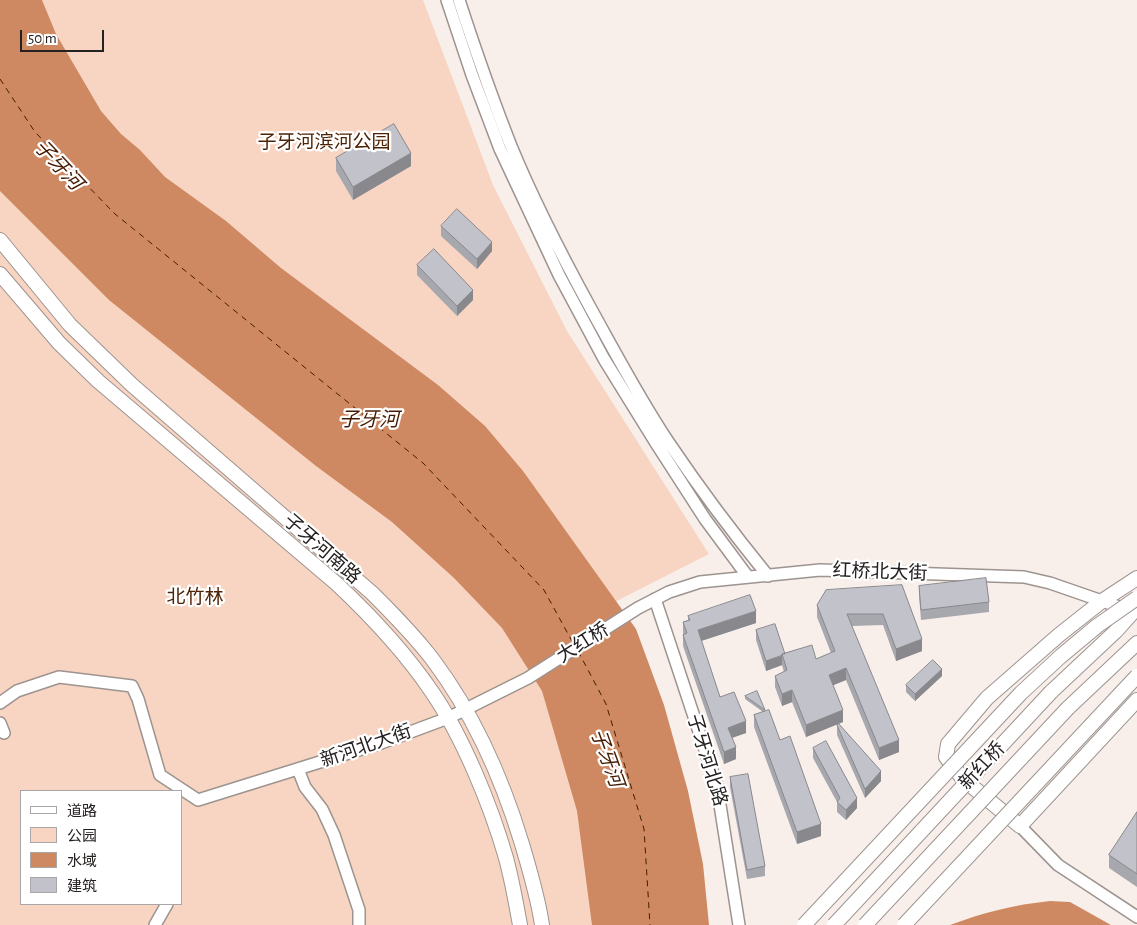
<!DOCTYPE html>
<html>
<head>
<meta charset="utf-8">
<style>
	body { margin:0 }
	#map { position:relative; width:1137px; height:925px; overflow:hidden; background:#f8efeb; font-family:"Alegreya Sans","Noto Sans SC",sans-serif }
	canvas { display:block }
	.legend { position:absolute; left:20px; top:790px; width:162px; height:115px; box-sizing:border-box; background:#fff; border:1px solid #a8a6a6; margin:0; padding:6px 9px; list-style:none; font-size:15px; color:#252120 }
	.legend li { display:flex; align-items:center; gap:10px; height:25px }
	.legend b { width:25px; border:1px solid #a8a6a6 }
	.scale { position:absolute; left:20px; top:30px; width:84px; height:22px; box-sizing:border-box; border:2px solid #252120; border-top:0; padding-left:6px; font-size:15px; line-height:18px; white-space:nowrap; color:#252120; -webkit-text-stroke:4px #fff; paint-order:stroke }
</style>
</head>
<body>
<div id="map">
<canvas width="1137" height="925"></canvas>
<ul class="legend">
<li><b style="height:6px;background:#fff"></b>道路</li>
<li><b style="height:14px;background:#f8d5c2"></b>公园</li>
<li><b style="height:14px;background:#ce8962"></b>水域</li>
<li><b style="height:14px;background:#c2c2ca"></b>建筑</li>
</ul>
<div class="scale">50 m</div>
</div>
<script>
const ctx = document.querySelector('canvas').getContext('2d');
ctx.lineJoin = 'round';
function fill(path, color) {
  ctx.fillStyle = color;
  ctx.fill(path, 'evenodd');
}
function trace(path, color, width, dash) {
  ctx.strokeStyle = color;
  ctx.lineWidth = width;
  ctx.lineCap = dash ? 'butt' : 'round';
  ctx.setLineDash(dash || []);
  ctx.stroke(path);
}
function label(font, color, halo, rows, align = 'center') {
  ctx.font = font + ' "Alegreya Sans","Noto Sans SC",sans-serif';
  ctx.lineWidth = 4.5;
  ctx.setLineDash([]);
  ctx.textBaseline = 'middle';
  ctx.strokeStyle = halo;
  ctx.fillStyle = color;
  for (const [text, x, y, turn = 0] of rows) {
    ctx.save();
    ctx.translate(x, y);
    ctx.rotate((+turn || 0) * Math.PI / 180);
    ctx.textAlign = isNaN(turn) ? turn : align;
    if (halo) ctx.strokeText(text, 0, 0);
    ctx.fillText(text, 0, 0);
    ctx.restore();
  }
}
const green = new Path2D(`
	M23,0H423L493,185L567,331L709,554L605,607L119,159Z
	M0,164L450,554L553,694L602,925H0ZM21,791H181V904H21Z`);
const water = new Path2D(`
	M0,0H42L56,34L101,111L121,134L140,150L165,177L226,221L281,268L438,385L485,426L523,471L636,629L664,705L688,791L703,864L709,925H592L577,811L542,691L502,628L454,578L392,522L316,466L109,300L0,191Z
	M1050,901L1070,902L1111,925H950C985,912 1013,905 1050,901Z`);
const ferry = new Path2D(`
	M0,79L35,132L115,214L423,463L544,590L573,643
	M578,651L606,704L644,829L650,925`);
const minor = new Path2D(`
	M447,0L472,75L500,149L559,275L604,359L656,443L705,519L748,577
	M459,0C475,49 492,98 511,146C534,202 562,256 591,309C616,354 640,400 669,443C700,489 733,533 768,576
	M655,599L717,786L739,925
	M0,703L17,691L59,677L132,686L138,699L160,775L198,800L381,743L448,718L528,678L638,608L669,592L700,582L820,570L1024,577L1050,583L1128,610
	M0,723L4,733
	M298,769L305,787L322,809L334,835L359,910V925
	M1020,826L1058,865L1137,917
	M155,925L167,904`);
const major = new Path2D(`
	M0,240L70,325L132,385L372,593C393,614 415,636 433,660C475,716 502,778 522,844C530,871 538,897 542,925
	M0,274L59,343L98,381L337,584C372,617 405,652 432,692C463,737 491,806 506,858C512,880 516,903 520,925
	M1137,578L1102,601L1059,635L987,698L948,744L946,757L963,779L1020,826L1137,700
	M1051,692L1116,631L1133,612L1137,605
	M1068,708L1137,643`);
const majorBridge = new Path2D(`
	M804,925L1021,693L1061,656L1097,626L1137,598
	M834,925L1051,692
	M865,925L1068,708
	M904,925L1137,676`);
const wall = new Path2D(`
	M336,158L411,166L353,200L336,171Z
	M441,226L492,251L477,269L441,236Z
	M417,265L473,300L457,316L417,275Z
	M902,585L922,651L896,661L883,625L852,626L899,752L879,760L846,680L833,685L843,722L806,737L792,702L782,706L775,687V676L784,672L782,665L766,671L756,640V630L785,654L816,659L831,653L817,617V605Z
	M919,586L989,602V612L921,620L919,596Z
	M688,616L756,623L701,641L720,697L746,733L732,738L736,759L724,764L683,646V622L688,620Z
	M942,676L915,701L906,692V685Z
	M745,696L765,710V711L780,740L821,836L797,844L754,727V715L763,712L745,699Z
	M837,725L881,781L865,798L837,735Z
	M813,748L857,808L846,820L837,812V802L813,758Z
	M730,777L765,866V876L747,879L730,787Z
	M1137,812V887L1109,868V855Z`);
const shadedWall = new Path2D(`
	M411,153V166L353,200V187Z
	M492,242V251L477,269V259Z
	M473,290V300L457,316V306Z
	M756,611V623L698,642V630Z
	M922,639V651L896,661V649Z
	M782,656V665L766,671V661Z
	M846,668V680L829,687V675Z
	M942,669V676L915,701V694Z
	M792,690V702L782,706V694Z
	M843,710V722L806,737V725Z
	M746,721V733L728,739V728Z
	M899,740V752L879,760V748Z
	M736,747V759L724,764V752Z
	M881,771V781L865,798V789Z
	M857,798V808L846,820V810Z
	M821,824V836L797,844V832Z`);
const building = new Path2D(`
	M394,124L411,153L353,187L336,158Z
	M457,209L492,242L477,259L441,226Z
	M434,249L473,290L457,306L417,265Z
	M986,578L989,602L921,610L919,586Z
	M902,585L922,639L896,649L883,614H847L899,740L879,748L846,668L829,675L843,710L806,725L792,690L782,694L775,676L787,670L782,654L812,645L816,659L835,651L817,605L826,590Z
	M750,595L756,611L698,630L720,697L734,692L746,721L728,728L736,747L724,752L683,635L687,633L683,622L690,620L688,616Z
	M775,624L785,654H782L783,655L766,661L756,630Z
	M933,660L942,669L915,694L906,685Z
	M757,691L765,710L745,696Z
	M769,710L780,740L790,736L821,824L797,832L754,715Z
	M839,724L881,771L865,789L837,725Z
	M826,741L857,798L846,810L837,802L840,798L813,748Z
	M748,774L765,866L747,870L730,777Z
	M1137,812V874L1109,855Z`);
const parkNames = [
	["子牙河滨河公园",324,142],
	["北竹林",195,597]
];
const streetNames = [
	["子牙河南路",322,549,41],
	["红桥北大街",880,572,2],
	["大红桥",583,643,-32],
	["新河北大街",366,746,-19],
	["子牙河北路",707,760,73],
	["新红桥",982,766,-47]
];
const waterNames = [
	["子牙河",58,165,47],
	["子牙河",369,420],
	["子牙河",607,758,70]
];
fill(green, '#f8d5c2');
fill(water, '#ce8962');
trace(ferry, '#471b00', 1, [6, 5]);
trace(minor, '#9d9490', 14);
trace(major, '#9d9490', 16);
trace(minor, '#fff', 11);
trace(major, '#fff', 14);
trace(majorBridge, '#9d9490', 16, []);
trace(majorBridge, '#fff', 14);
fill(wall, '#a7a7ae');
fill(shadedWall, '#88888d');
fill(building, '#c2c2ca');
trace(building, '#88888d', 1);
label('19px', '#4e2204', '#fff', parkNames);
label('19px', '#252120', '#fff', streetNames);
label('italic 20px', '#471b00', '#fff', waterNames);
</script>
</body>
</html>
